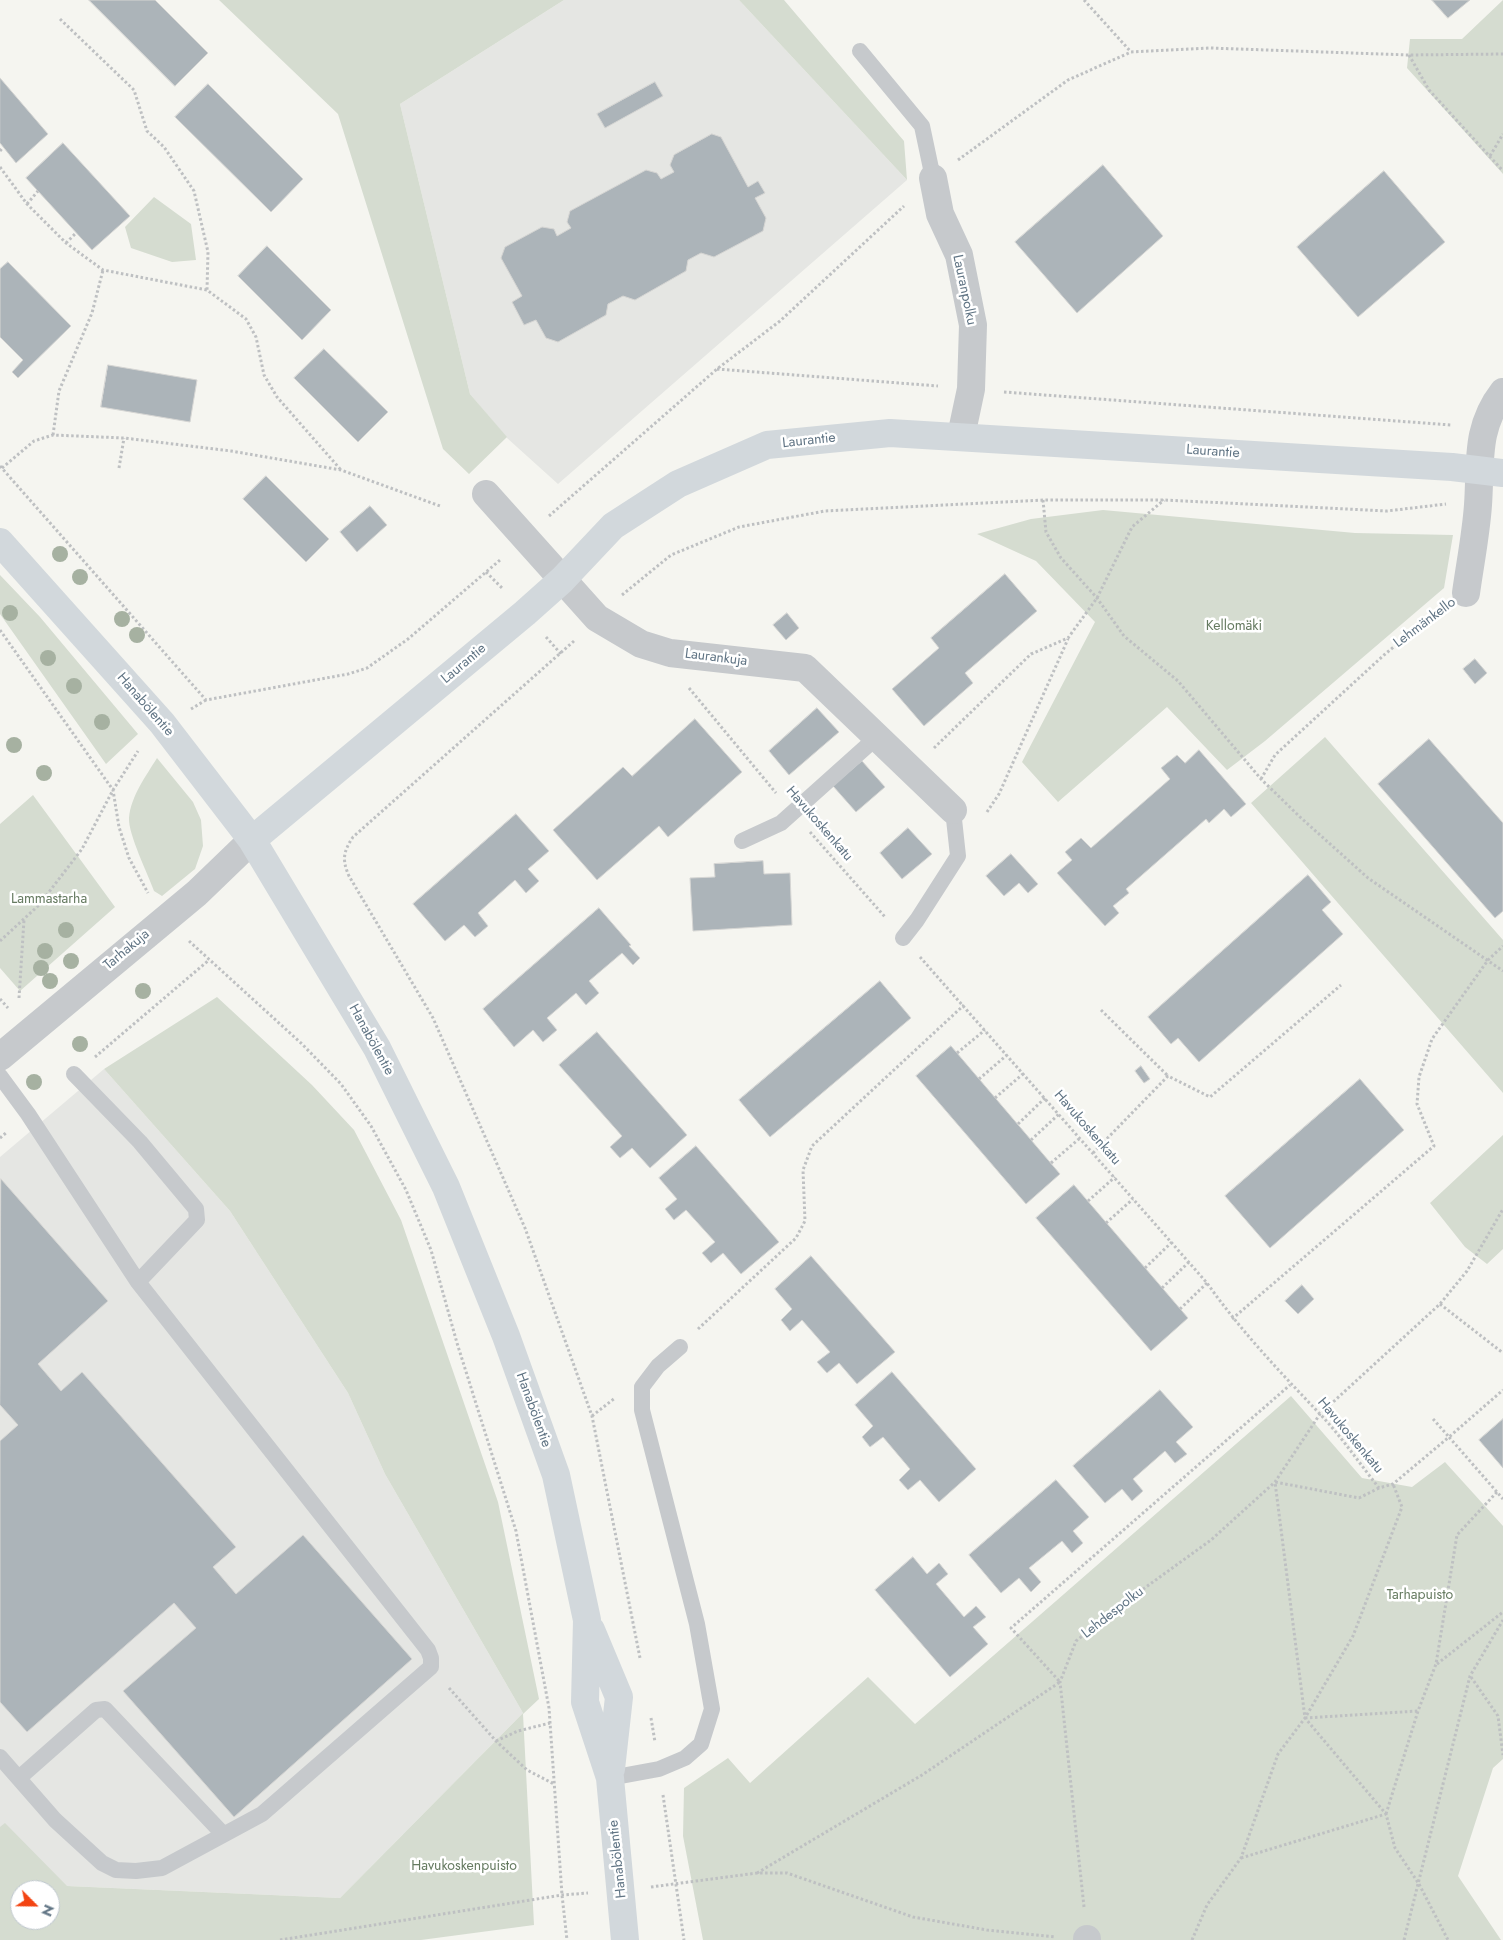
<!DOCTYPE html>
<html>
<head>
<meta charset="utf-8">
<style>
	body { margin:0 }
	#map { position:relative; width:1503px; height:1940px; overflow:hidden; background:#f5f5f0; font-family:Jost,sans-serif }
	canvas { display:block }
	.north { position:absolute; left:10px; top:1880px; width:50px; height:50px; box-sizing:border-box; background:#fff; border:1px solid #bfc7ce; border-radius:50%; rotate:113deg; font-size:14px; font-weight:700; line-height:20px; text-align:center; color:#607484 }
	.north::after { content:''; display:block; margin:auto; width:18px; height:22px; background:#f34412; clip-path:polygon(50% 0,100% 100%,50% 72%,0 100%) }
</style>
</head>
<body>
<div id="map">
<canvas width="1503" height="1940"></canvas>
<div class="north">N</div>
</div>
<script>
const ctx = document.querySelector('canvas').getContext('2d');
ctx.lineJoin = 'round';
function fill(path, color) {
  ctx.fillStyle = color;
  ctx.fill(path, 'evenodd');
}
function trace(path, color, width, dash) {
  ctx.strokeStyle = color;
  ctx.lineWidth = width;
  ctx.lineCap = dash ? 'butt' : 'round';
  ctx.setLineDash(dash || []);
  ctx.stroke(path);
}
function label(font, color, halo, rows, align = 'center') {
  ctx.font = font + ' Jost,sans-serif';
  ctx.lineWidth = 5;
  ctx.setLineDash([]);
  ctx.textBaseline = 'middle';
  ctx.strokeStyle = halo;
  ctx.fillStyle = color;
  for (const [text, x, y, turn = 0] of rows) {
    ctx.save();
    ctx.translate(x, y);
    ctx.rotate((+turn || 0) * Math.PI / 180);
    ctx.textAlign = isNaN(turn) ? turn : align;
    if (halo) ctx.strokeText(text, 0, 0);
    ctx.fillText(text, 0, 0);
    ctx.restore();
  }
}
const built = new Path2D(`
	M564,0H739L907,180L558,484L507,438L470,394L400,104Z
	M104,1069L230,1211L348,1393L385,1474L523,1713L340,1898L67,1886L45,1940H0V1157ZM20,1890H50V1920H20Z`);
const green = new Path2D(`
	M219,0H564L400,104L470,394L507,437L469,474L443,449L338,114Z
	M739,0H784L904,141L907,180Z
	M1503,0V174L1407,68L1410,39H1462Z
	M154,197L191,224L196,260L172,262L131,248L125,227Z
	M1103,510L1355,533L1453,535L1444,588L1265,741L1227,770L1167,707L1058,802L1022,762L1095,622L1036,561L977,534L1031,519Z
	M0,575L40,617L138,734L106,764L0,614Z
	M1325,737L1503,940V1093L1251,803Z
	M157,758L193,802L201,820L203,846L195,869L162,896L154,891C148,874 128,834 129,818C131,796 146,776 157,758Z
	M33,795L115,907L20,991L0,968V824Z
	M217,997L312,1085L354,1130L401,1220L498,1502L539,1699L523,1714L534,1925L421,1940H0V1827L5,1823L67,1886L340,1898L523,1713L385,1474L348,1393L230,1211L104,1069ZM20,1890H50V1920H20Z
	M1503,1135V1249L1487,1264L1465,1247L1430,1203Z
	M1291,1396L1362,1478L1412,1487L1445,1462L1503,1526V1759L1493,1768L1458,1876L1501,1940H703L683,1836L684,1788L728,1758L750,1783L868,1677L915,1724Z`);
const building = new Path2D(`
	M89,0H155L208,53L175,86Z
	M1432,0H1470L1448,18Z
	M0,78L48,134L16,163L0,143Z
	M655,82L663,96L605,128L597,114Z
	M208,84L303,179L271,212L175,117Z
	M712,134L721,137L748,187L758,181L765,193L755,198L766,218L763,231L714,257L701,253L688,260L686,271L635,300L623,296L608,304L606,315L558,342L546,338L536,320L524,325L512,302L522,296L501,258L505,247L542,227L554,229L557,236L571,228L567,222L570,211L646,170L657,173L661,179L674,172L670,165L674,155Z
	M63,143L130,216L92,250L26,178Z
	M1103,165L1163,236L1077,313L1015,242Z
	M1384,171L1445,242L1358,317L1297,247Z
	M267,246L331,310L302,340L238,276Z
	M8,262L71,326L18,378L12,372L23,360L0,337V269Z
	M324,349L388,412L358,442L294,378Z
	M108,365L197,380L190,422L101,407Z
	M266,476L329,539L306,562L243,499Z
	M370,506L387,525L357,552L340,532Z
	M1005,574L1037,611L965,673L973,683L924,726L892,689L939,648L931,638Z
	M787,613L799,628L786,640L773,625Z
	M1475,659L1487,673L1475,684L1463,669Z
	M817,708L839,732L789,775L769,751Z
	M695,719L742,772L668,837L659,826L597,880L553,830L623,767L632,776Z
	M1429,739L1503,823V911L1495,918L1378,784Z
	M1199,750L1246,804L1231,817L1224,809L1209,823L1206,819L1126,889L1129,893L1113,906L1119,913L1105,926L1057,873L1072,860L1065,852L1081,838L1091,848L1170,779L1161,768L1177,755L1185,763Z
	M862,761L885,787L856,812L833,786Z
	M516,814L549,851L528,869L539,881L526,893L515,880L478,913L488,926L475,937L464,925L445,941L413,904Z
	M908,828L932,854L902,879L880,853Z
	M1011,854L1038,884L1028,893L1019,883L1004,896L986,876Z
	M763,861L764,874L790,873L792,925L693,931L690,878L715,877L714,864Z
	M1308,875L1331,902L1322,910L1343,934L1199,1062L1178,1038L1171,1044L1148,1017Z
	M599,908L631,945L629,946L640,958L633,965L622,953L589,981L599,993L586,1005L576,993L547,1018L557,1030L543,1042L533,1030L514,1047L483,1009Z
	M880,981L911,1018L770,1137L739,1100Z
	M597,1032L687,1135L650,1168L632,1148L620,1158L610,1147L622,1136L559,1065Z
	M951,1046L1060,1174L1026,1204L916,1076Z
	M1141,1066L1150,1079L1144,1083L1135,1071Z
	M1360,1079L1404,1130L1270,1248L1225,1196Z
	M696,1146L779,1242L741,1274L723,1253L711,1263L702,1253L715,1242L686,1210L674,1220L665,1209L677,1199L659,1178Z
	M1,1179L108,1301L38,1364L61,1391L82,1372L236,1547L213,1567L236,1594L303,1535L412,1659L234,1817L123,1691L196,1628L174,1603L27,1732L0,1702V1441L18,1425L0,1405Z
	M1074,1185L1188,1318L1151,1351L1036,1218Z
	M811,1256L895,1352L857,1384L839,1363L827,1373L817,1362L830,1352L802,1320L790,1331L781,1320L792,1309L775,1289Z
	M1302,1285L1314,1299L1298,1314L1285,1301Z
	M892,1372L976,1469L939,1502L920,1480L908,1490L899,1480L910,1469L883,1437L870,1447L862,1437L873,1426L855,1405Z
	M1160,1390L1193,1427L1176,1442L1187,1454L1175,1463L1165,1451L1133,1479L1143,1491L1132,1501L1122,1489L1105,1503L1073,1466Z
	M1503,1419V1468L1479,1440Z
	M1056,1480L1089,1517L1073,1531L1083,1543L1072,1553L1062,1541L1029,1568L1041,1582L1031,1592L1019,1578L1001,1593L969,1555Z
	M913,1557L927,1574L939,1563L948,1574L936,1584L964,1617L976,1606L986,1617L973,1627L988,1644L950,1677L875,1590Z`);
const path = new Path2D(`
	M1084,0L1131,52
	M60,19L134,90L147,131L164,147L194,191L208,252L207,290
	M1409,55L1429,90L1503,171
	M0,151L3,147
	M1490,156L1503,134
	M958,160L1068,80L1131,52L1210,48L1409,55L1503,54
	M0,167L27,204L66,243L103,270L207,290L246,319L256,337L264,375L277,397L341,470
	M27,204L38,191
	M66,243L76,233
	M717,369L938,386
	M1004,392L1451,425
	M53,435L59,391L92,313L103,270
	M0,466L206,700L348,674L367,668L408,639L500,560
	M2,468L34,441L53,435L124,438L231,451L341,470L440,506
	M119,468L124,438
	M1043,500L1046,532L1061,558L1097,598L1124,636L1178,681L1261,779L1300,817L1368,878L1503,971
	M549,516L717,369L780,321L904,206
	M486,572L503,589
	M622,595L671,555L739,527L825,511L1043,500H1165L1387,511L1446,504
	M0,630L113,790L119,827L129,858L148,893
	M546,637L561,654
	M574,641L353,837C343,852 342,860 349,876L433,1018L525,1228L592,1416L640,1658
	M689,688L776,793
	M191,709L206,700
	M934,748L1031,654L1068,638L1097,598L1132,527L1164,500
	M1261,779L1275,755L1384,655L1438,610
	M987,812L999,794L1068,639
	M810,832L885,917
	M0,941L39,905L82,849L113,790L138,751
	M189,941L302,1044L341,1084L371,1126L406,1190L431,1250L457,1343L516,1531L549,1708L562,1895L567,1940
	M920,957L1207,1283C1241,1331 1279,1371 1319,1413C1341,1436 1360,1464 1379,1488L1393,1484L1449,1437L1503,1499
	M19,998L24,920
	M0,999L8,1008
	M1101,1010L1168,1076
	M957,1053L985,1030
	M95,1057L209,960
	M979,1079L1007,1055
	M995,1098L1024,1073
	M1018,1124L1045,1098
	M0,1138L7,1132
	M1031,1140L1059,1114
	M1093,1153L1168,1076L1210,1097L1341,985
	M1051,1163L1080,1138
	M1088,1201L1115,1177
	M1106,1223L1133,1199
	M1145,1268L1172,1242
	M1162,1288L1189,1262
	M1440,1304L1503,1353
	M1180,1309L1207,1283
	M1232,1319L1434,1146L1417,1104L1419,1077L1432,1039L1488,960L1503,946
	M698,1329L796,1238L805,1221L803,1170L812,1146L964,1005
	M592,1416L615,1398
	M1433,1419L1449,1437L1503,1390
	M1379,1488L1359,1498L1275,1482L1305,1718L1386,1814L1395,1848L1419,1884L1448,1940
	M1437,1664L1503,1612
	M1471,1677L1498,1716L1503,1755
	M449,1688L496,1741L527,1770L554,1784
	M651,1718L655,1742
	M1305,1718L1418,1711
	M496,1741L518,1731L550,1723
	M663,1795L684,1940
	M1386,1814L1418,1711L1436,1664L1457,1535L1497,1492
	M1241,1858L1386,1814
	M757,1873L922,1775L1060,1682L1011,1628L1290,1385
	M651,1887L757,1873H787L913,1917L987,1930L1055,1937
	M1084,1907L1060,1682L1076,1641L1117,1608L1211,1540L1275,1482L1320,1414L1440,1304L1467,1271L1503,1209
	M280,1940L562,1895L588,1893
	M1192,1940L1207,1905L1241,1858L1278,1754L1305,1718L1353,1636L1402,1507L1393,1484
	M1404,1940L1470,1676L1503,1620`);
const lane = new Path2D(`
	M860,51L922,126L933,178
	M742,841L781,823L877,737
	M903,938L917,920L958,856L953,810
	M74,1074L140,1142L196,1209L197,1220L138,1282
	M0,1076L28,1114L138,1282L428,1650L431,1658V1667L262,1814L162,1868L136,1871L116,1870L102,1863L55,1820L0,1757
	M19,1778L96,1710L105,1709L223,1834
	M610,1778L659,1769L685,1758L701,1744L712,1709L697,1624L642,1410V1387L658,1366L680,1347`);
const street = new Path2D(`
	M933,178L940,214L959,255L973,325L971,389L961,436
	M486,494L597,618L641,644L670,653L805,668L953,810
	M1466,593C1470,564 1476,534 1478,505C1481,463 1475,428 1503,392
	M0,1057L197,893L252,840
	M1087,1939V1940`);
const secondary = new Path2D(`
	M0,542L162,723L252,840L377,1048L446,1187L506,1336L556,1475L587,1620L585,1702L610,1778L625,1940
	M252,840L525,613L562,580L613,526L678,484L767,445L890,433L1452,467L1503,473
	M591,1630L619,1697L611,1769`);
const trees = [
	[60,554],
	[80,577],
	[10,613],
	[122,619],
	[137,635],
	[48,658],
	[74,686],
	[102,722],
	[14,745],
	[44,773],
	[66,930],
	[45,951],
	[71,961],
	[41,968],
	[50,981],
	[143,991],
	[80,1044],
	[34,1082]
];
const streetNames = [
	["Lauranpolku",964,290,78],
	["Laurantie",809,441,-6],
	["Laurantie",1213,452,4],
	["Lehmänkello",1425,623,-37],
	["Laurankuja",716,658,7],
	["Laurantie",464,664,-40],
	["Hanabölentie",145,705,49],
	["Havukoskenkatu",819,824,49],
	["Tarhakuja",127,950,-40],
	["Hanabölentie",371,1040,61],
	["Havukoskenkatu",1087,1128,49],
	["Hanabölentie",533,1410,70],
	["Havukoskenkatu",1350,1436,50],
	["Lehdespolku",1113,1613,-38],
	["Hanabölentie",618,1859,-96]
];
const parkNames = [
	["Kellomäki",1234,627],
	["Lammastarha",49,900],
	["Tarhapuisto",1420,1596],
	["Havukoskenpuisto",464,1867]
];
fill(built, '#e5e6e3');
fill(green, '#d5dcd0');
fill(building, '#acb4b9');
trace(building, '#d5d5d3', 1);
trace(path, '#bec0c2', 3, [2.5, 2.5]);
trace(lane, '#c6c9cc', 16);
trace(street, '#c6c9cc', 28);
trace(secondary, '#d2d8dc', 28);
ctx.fillStyle = '#a6b1a1';
for (const [x, y] of trees) {
  ctx.beginPath();
  ctx.arc(x, y, 8, 0, 2 * Math.PI);
  ctx.fill();
}
label('14px', '#607484', '#fff', streetNames);
label('14px', '#657a60', '#fff', parkNames);
</script>
</body>
</html>
